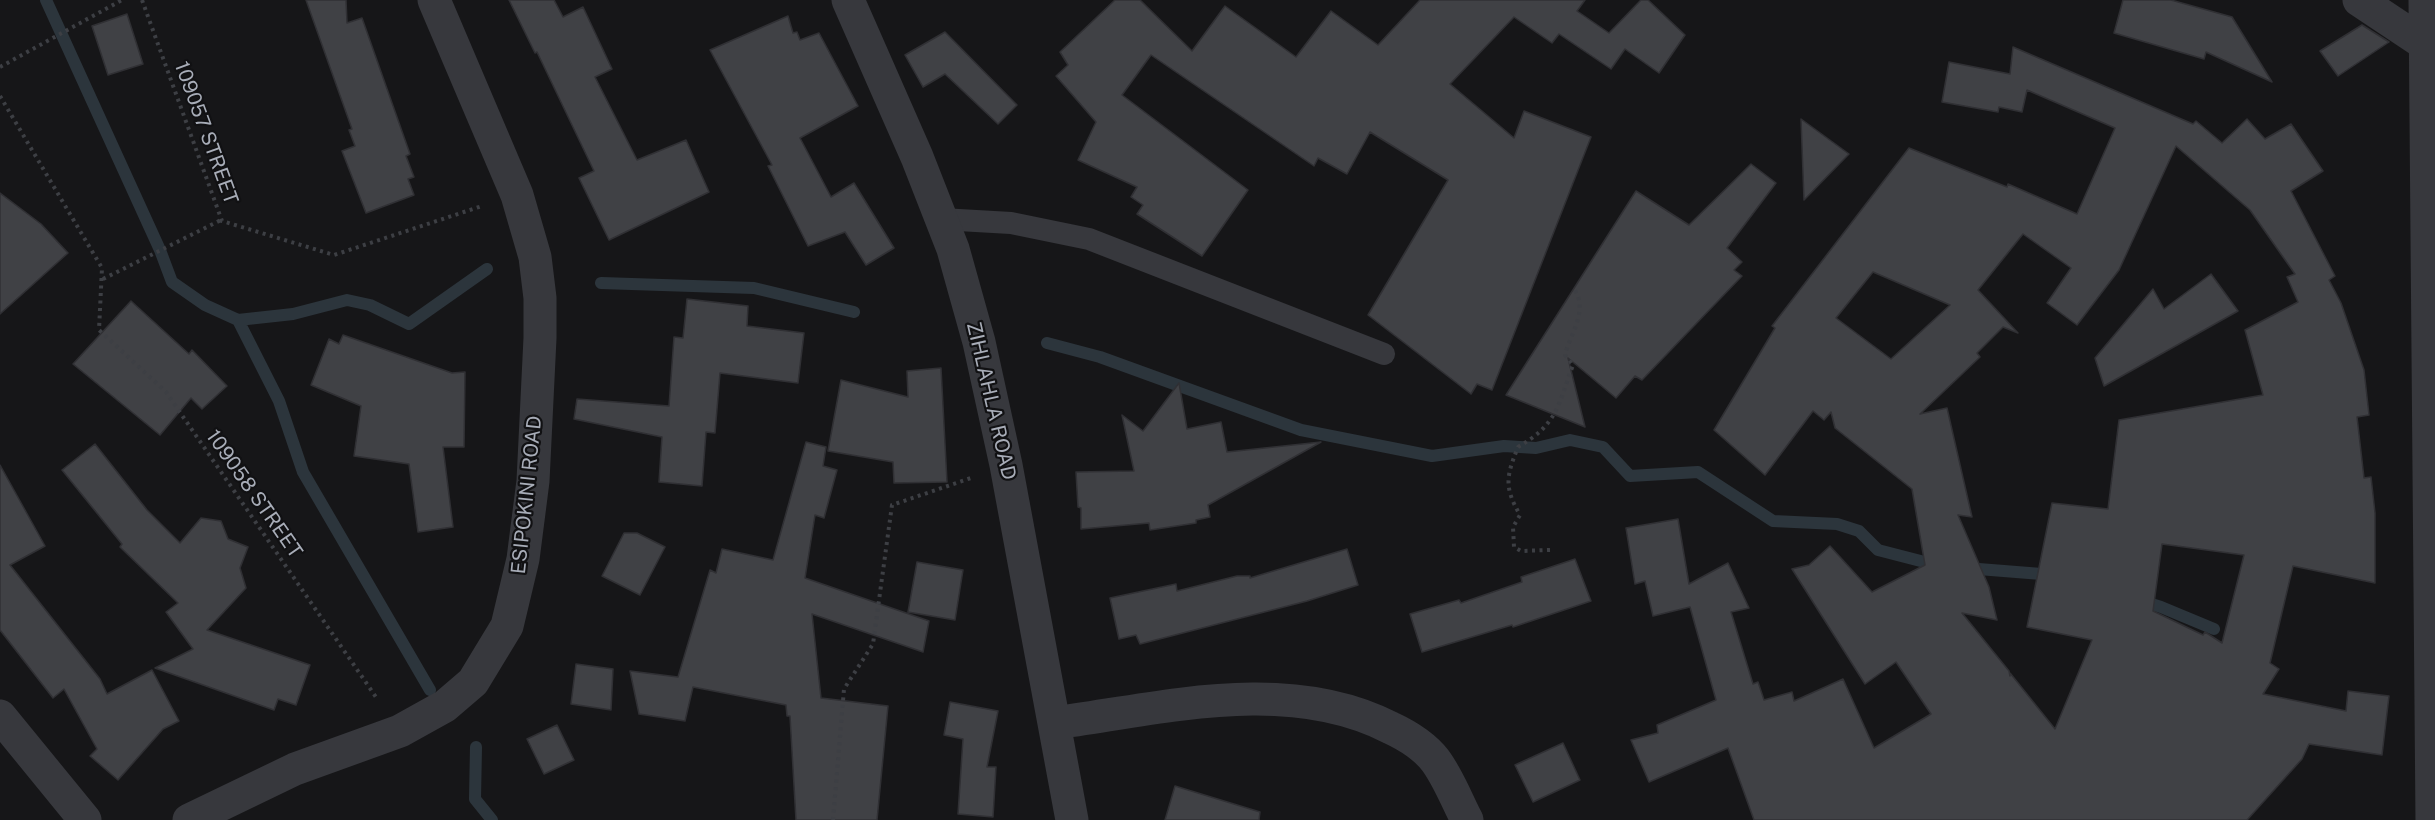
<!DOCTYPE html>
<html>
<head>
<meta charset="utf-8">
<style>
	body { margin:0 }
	canvas { display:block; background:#161618 }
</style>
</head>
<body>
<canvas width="2435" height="820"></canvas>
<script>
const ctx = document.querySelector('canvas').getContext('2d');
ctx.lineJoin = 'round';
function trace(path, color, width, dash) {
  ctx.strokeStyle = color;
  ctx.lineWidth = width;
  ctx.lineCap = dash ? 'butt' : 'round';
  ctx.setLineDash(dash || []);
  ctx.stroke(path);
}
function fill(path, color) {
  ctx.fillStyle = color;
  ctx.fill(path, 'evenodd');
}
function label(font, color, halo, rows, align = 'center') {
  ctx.font = font + ' "Public Sans",sans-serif';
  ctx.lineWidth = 4.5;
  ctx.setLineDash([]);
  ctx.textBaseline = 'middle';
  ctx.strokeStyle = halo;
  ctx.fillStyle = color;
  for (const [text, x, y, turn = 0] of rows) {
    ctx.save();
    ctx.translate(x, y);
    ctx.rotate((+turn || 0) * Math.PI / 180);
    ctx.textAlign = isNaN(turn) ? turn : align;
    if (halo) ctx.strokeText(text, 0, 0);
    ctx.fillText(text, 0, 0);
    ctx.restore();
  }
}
const stream = new Path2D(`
	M46,0L160,250L172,282L205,305L238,320L293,314L347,300L370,305L409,324L487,269
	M601,283L754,288L854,312
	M238,320L279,401L303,472L430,690
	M1047,343L1100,357L1301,430L1432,456L1504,446L1536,448L1570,440L1603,447L1630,476L1698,472L1773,521L1837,524L1859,531L1878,550L1940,566
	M1966,568L2054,575
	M2139,600L2161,607L2214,629
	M476,747L475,799L492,820`);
const building = new Path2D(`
	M306,0H346L347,23L362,18L410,154L406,156L414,177L408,179L414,195L366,213L342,151L355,146L349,130L352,129Z
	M509,0H554L563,17L583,7L612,69L595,77L637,160L686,140L709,192L609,240L579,178L594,171L537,52L535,53Z
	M1115,0H1140L1192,51L1225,6L1296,57L1331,11L1378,45L1420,0H1585L1577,11L1609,33L1641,0H1648L1685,35L1659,73L1625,49L1611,69L1559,34L1552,43L1514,17L1450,84L1514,138L1524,111L1591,137L1492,390L1477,384L1471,394L1368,315L1448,180L1370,132L1347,174L1318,158L1314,166L1151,55L1122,95L1248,190L1202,256L1137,214L1143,205L1131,197L1137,187L1078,160L1096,122L1056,76L1068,65L1060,52Z
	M2123,0H2171L2232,17L2272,82L2206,52L2204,59L2114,33Z
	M127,14L143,64L108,75L92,26Z
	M788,16L793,33L797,32L800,40L819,33L858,106L800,138L831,197L854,183L894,248L866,265L845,232L808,246L768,166L772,165L710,50Z
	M2362,25L2389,42L2338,76L2320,51Z
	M945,32L1017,105L998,124L945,74L923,87L905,55Z
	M2013,47L2193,124L2196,121L2222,143L2247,119L2265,139L2291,124L2323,171L2291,191L2335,276L2329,280L2341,303L2364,370L2369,415L2357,417L2364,478L2371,477L2375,513V583L2293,566L2270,663L2279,669L2263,694L2346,711L2348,691L2389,696L2382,755L2309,744L2302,759L2247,820H1754L1728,748L1649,782L1631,740L1658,733L1657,725L1716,700L1690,607L1653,616L1645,581L1635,584L1626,528L1678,519L1689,584L1728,563L1749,608L1731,612L1753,684L1758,682L1764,700L1792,692L1794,701L1843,679L1874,748L1931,714L1896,662L1865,684L1792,569L1809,565L1830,546L1872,592L1925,565L1912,489L1835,428L1831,412L1824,420L1813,411L1765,475L1714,430L1775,328L1772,326L1909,148L2007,187L2008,184L2077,214L2115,128L2027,90L2022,112L1999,107L1998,112L1942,102L1949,62L2010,74ZM2176,146L2250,210L2295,274L2287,277L2298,302L2245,330L2263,395L2119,420L2108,509L2052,503L2027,627L2092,640L2055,729L2010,673V676L2009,671L1962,613L1997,620L1989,587L1958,515L1972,517L1947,408L1920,414L1980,357L1977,353L2003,327L2018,333L1978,290L2023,234L2071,268L2047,303L2077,325L2119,270ZM1873,272L1950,305L1891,359L1836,318ZM2162,544L2244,555L2222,643L2205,632L2203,635L2153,611Z
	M1801,119L1849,154L1804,200Z
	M1751,164L1776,183L1727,248L1742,262L1734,270L1742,276L1642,380L1635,376L1616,398L1568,358L1585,427L1506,395L1636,191L1689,225Z
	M0,193L41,224L68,253L0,314Z
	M2211,274L2238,311L2104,386L2095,358L2153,289L2164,309Z
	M687,299L748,306L747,326L804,333L798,383L720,373L715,433L706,432L702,486L659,482L662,437L574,419L577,399L669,406L674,337L683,338Z
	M131,301L189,354L192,350L227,386L202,409L191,398L160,435L73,364Z
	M343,335L452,373L465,372L464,447H443L453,527L418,532L409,464L354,456L361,406L311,385L329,339L339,344Z
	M941,368L947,482L894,483L893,462L828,451L841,380L908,397L907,371Z
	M1179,383L1187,429L1221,422L1227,452L1321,442L1208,505L1210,517L1196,520V523L1150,530L1149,523L1081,529V508L1078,507L1076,472L1134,471L1122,415L1143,431Z
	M806,442L826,447L823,466L837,470L824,518L815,515L805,578L929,621L923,652L812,614L821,698L888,706L877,820H796L790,716H787L786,705L693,687L685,721L639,714L630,671L678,677L710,570L716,573L722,549L773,560Z
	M95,444L147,510L180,543L201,518L221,521L228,539L248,547L240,568L246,588L207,630L310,665L296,705L278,699L274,710L155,668L193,649L166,612L178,603L120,547L122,544L62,470Z
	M0,465L45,546L10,565L100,679L107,694L152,670L179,721L163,729L118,780L90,756L97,749L64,689L53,698L0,630Z
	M624,533H637L665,547L640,595L602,576Z
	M1347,549L1358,585L1307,601L1140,644L1136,635L1119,639L1110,598L1176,584L1177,591L1237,576H1250V578Z
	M1575,559L1591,601L1513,627L1512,625L1422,652L1410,614L1459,600L1461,603L1522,582L1521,577Z
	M917,562L963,570L955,620L908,612Z
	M576,664L613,669L611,710L571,704Z
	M950,702L998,711L987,767H996L993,817L958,814L963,739L944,735Z
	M557,725L574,760L544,774L527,739Z
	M1563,743L1580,780L1533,802L1515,765Z
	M1175,786L1260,812L1259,820H1165Z`);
const path = new Path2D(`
	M142,0L222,221L334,255L482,206
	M0,67L122,0
	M0,96L102,268L99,330L166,392L378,700
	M103,279L221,220
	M1550,550L1521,551L1514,547L1513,527L1520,515C1504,487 1506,477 1518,447C1558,424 1558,405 1573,365L1565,355C1570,334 1590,309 1573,288
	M833,820L844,689L873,644L892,505L971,478`);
const lane = new Path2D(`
	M941,219L1011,223L1089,239L1384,354`);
const street = new Path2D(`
	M848,0L917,157L953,249L979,342L1006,465L1072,820
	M2359,0L2425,44
	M2425,0L2432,820
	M0,716L85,820
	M1055,723C1164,708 1288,675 1391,728C1406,735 1424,746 1435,760C1448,777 1457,801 1467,820
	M189,820L295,769L400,731L445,706L473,682L507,626L523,559L533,481L540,338V298L535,257L517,195L434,0`);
const streetNames = [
	["109057 STREET",206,133,70],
	["ZIHLAHLA ROAD",991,401,77],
	["109058 STREET",254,494,55],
	["ESIPOKINI ROAD",527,495,-84]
];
trace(stream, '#2c353c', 12);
fill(building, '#404145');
trace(building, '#303034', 1.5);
trace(path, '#3d3f44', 4, [3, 4.5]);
trace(lane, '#37383d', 22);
trace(street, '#37383d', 33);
label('20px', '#a8adb8', '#111113', streetNames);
</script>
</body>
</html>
